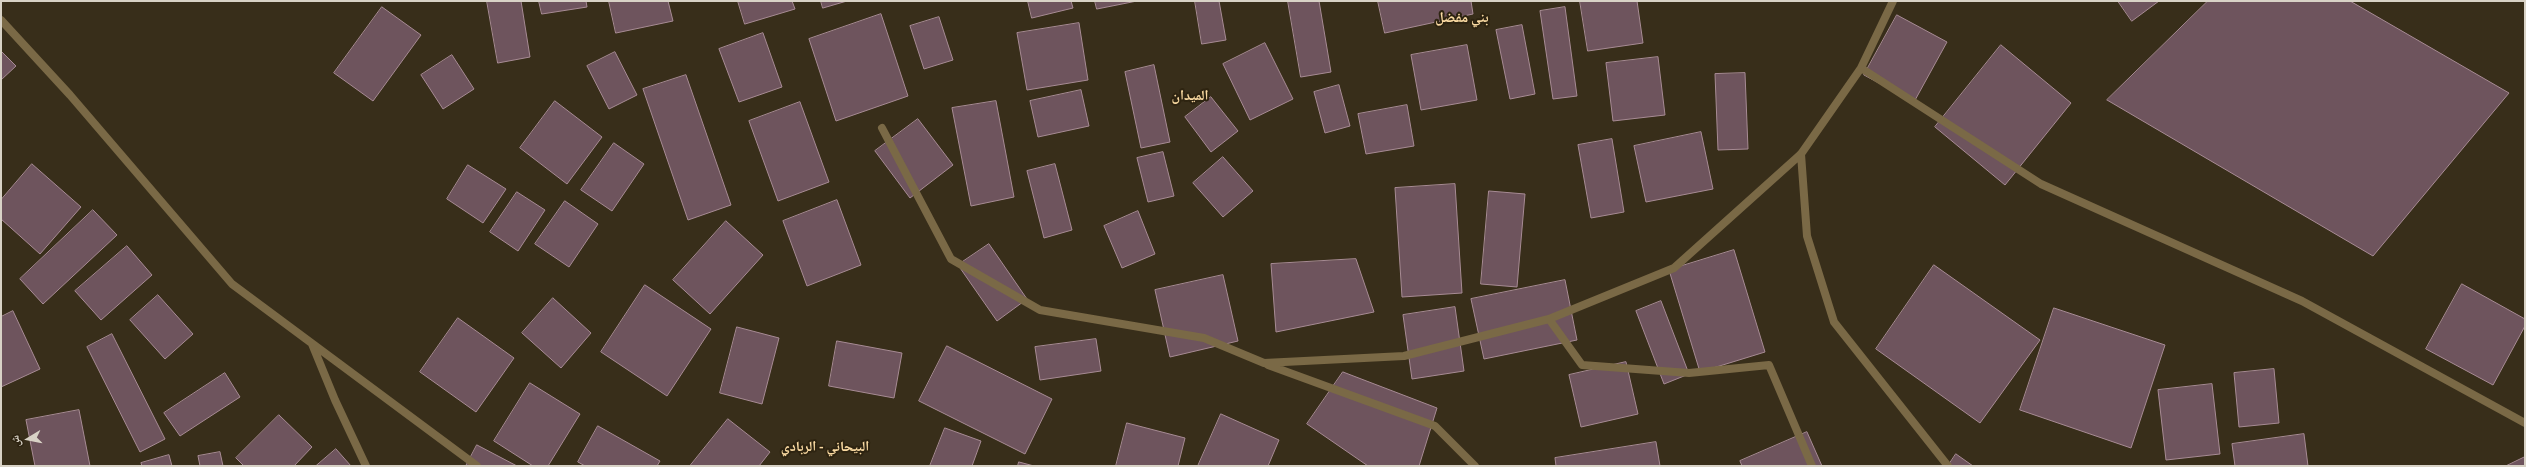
<!DOCTYPE html>
<html>
<head>
<meta charset="utf-8">
<style>
	body { margin:0 }
	#map { position:relative; width:2526px; height:467px; overflow:hidden; background:#382e1a; font-family:"Source Sans 3","Noto Naskh Arabic",sans-serif }
	canvas { display:block }
	.frame { position:absolute; inset:0; border:2px solid #d8d2c6; pointer-events:none }
	.north { position:absolute; left:8px; top:419px; width:40px; height:40px; -webkit-text-stroke:3px #2e2411; paint-order:stroke; rotate:260deg; font-size:11px; font-weight:700; line-height:16px; text-align:center; color:#d8d2c6 }
	.north::after { content:''; display:block; margin:auto; width:14px; height:18px; background:#d8d2c6; clip-path:polygon(50% 0,100% 100%,50% 72%,0 100%) }
</style>
</head>
<body>
<div id="map">
<canvas width="2526" height="467"></canvas>
<div class="frame"></div>
<div class="north">ش</div>
</div>
<script>
const ctx = document.querySelector('canvas').getContext('2d');
ctx.lineJoin = 'round';
function fill(path, color) {
  ctx.fillStyle = color;
  ctx.fill(path, 'evenodd');
}
function trace(path, color, width, dash) {
  ctx.strokeStyle = color;
  ctx.lineWidth = width;
  ctx.lineCap = dash ? 'butt' : 'round';
  ctx.setLineDash(dash || []);
  ctx.stroke(path);
}
function label(font, color, halo, rows, align = 'center') {
  ctx.font = font + ' "Source Sans 3","Noto Naskh Arabic",sans-serif';
  ctx.lineWidth = 4;
  ctx.setLineDash([]);
  ctx.textBaseline = 'middle';
  ctx.strokeStyle = halo;
  ctx.fillStyle = color;
  for (const [text, x, y, turn = 0] of rows) {
    ctx.save();
    ctx.translate(x, y);
    ctx.rotate((+turn || 0) * Math.PI / 180);
    ctx.textAlign = isNaN(turn) ? turn : align;
    if (halo) ctx.strokeText(text, 0, 0);
    ctx.fillText(text, 0, 0);
    ctx.restore();
  }
}
const building = new Path2D(`
	M487,1H521L530,57L498,63Z
	M539,1H586L587,7L542,14Z
	M609,1H668L673,21L616,33Z
	M738,1H792L795,9L745,24Z
	M821,1H847L823,8Z
	M1028,1H1071L1073,8L1032,18Z
	M1095,1H1137L1097,9Z
	M1195,1H1219L1226,40L1202,44Z
	M1288,1H1319L1331,72L1301,77Z
	M1378,1H1471L1473,14L1385,33Z
	M1580,1H1637L1643,43L1588,51Z
	M2118,1H2159L2132,21Z
	M2208,1H2350L2509,93L2373,256L2107,100Z
	M382,7L421,35L373,101L334,73Z
	M1565,7L1577,96L1553,99L1540,11Z
	M881,14L908,96L836,121L809,39Z
	M1897,15L1947,42L1914,102L1864,75Z
	M939,17L953,60L924,69L910,26Z
	M1079,23L1088,80L1027,90L1017,33Z
	M1522,25L1535,94L1510,99L1496,30Z
	M763,33L782,87L739,102L719,49Z
	M1265,43L1293,99L1250,120L1223,64Z
	M1467,45L1477,100L1421,110L1411,55Z
	M2001,45L2071,103L2005,185L1935,127Z
	M1,51L16,66L1,80Z
	M615,52L637,95L609,109L587,66Z
	M452,55L474,89L443,109L421,75Z
	M1658,57L1665,115L1613,121L1606,63Z
	M1154,65L1170,142L1141,148L1125,72Z
	M1745,73L1748,149L1718,150L1715,74Z
	M686,75L731,205L688,220L643,89Z
	M1339,85L1350,126L1325,133L1314,92Z
	M1081,90L1089,126L1038,137L1030,101Z
	M1211,97L1238,131L1211,152L1185,117Z
	M555,101L602,137L567,184L520,148Z
	M996,101L1014,197L971,206L952,108Z
	M800,102L829,182L778,201L749,121Z
	M1407,105L1414,146L1366,154L1358,114Z
	M918,119L953,165L910,198L875,151Z
	M1701,132L1713,189L1646,202L1634,146Z
	M1612,139L1624,212L1591,218L1578,145Z
	M614,143L644,164L612,211L581,190Z
	M1163,152L1174,196L1148,202L1137,158Z
	M1223,157L1253,191L1223,217L1193,183Z
	M32,164L81,207L40,254L1,219V200Z
	M1055,164L1072,230L1044,238L1027,171Z
	M468,165L506,189L483,223L447,199Z
	M1455,184L1462,293L1402,297L1395,188Z
	M1489,191L1525,194L1517,287L1481,284Z
	M517,192L545,210L518,251L490,232Z
	M837,200L861,265L807,286L783,221Z
	M565,201L598,224L569,267L535,244Z
	M93,210L117,235L43,304L20,279Z
	M1138,211L1155,254L1122,268L1104,226Z
	M726,221L763,255L710,314L673,280Z
	M989,244L1027,299L997,321L958,265Z
	M127,246L152,275L101,320L75,291Z
	M1734,250L1765,352L1700,372L1669,270Z
	M1356,259L1374,312L1276,332L1271,264Z
	M1934,265L2040,340L1980,423L1876,349Z
	M1223,275L1238,341L1170,357L1155,290Z
	M1565,280L1577,340L1484,359L1471,299Z
	M2462,284L2525,319V326L2493,385L2426,349Z
	M645,285L711,329L667,396L601,352Z
	M158,295L193,334L165,359L130,320Z
	M553,298L591,333L561,368L522,333Z
	M1661,301L1689,374L1664,384L1636,311Z
	M1455,307L1464,371L1412,379L1403,315Z
	M2054,308L2165,345L2131,448L2020,410Z
	M13,311L40,369L1,387V317Z
	M458,318L514,358L476,412L420,372Z
	M737,327L779,338L762,404L720,393Z
	M112,334L165,439L140,452L87,347Z
	M1096,339L1101,371L1040,380L1035,347Z
	M837,341L902,353L894,398L829,386Z
	M947,346L1052,399L1025,454L919,401Z
	M1626,362L1638,414L1581,427L1569,375Z
	M2274,369L2279,423L2239,427L2234,373Z
	M1343,372L1437,408L1419,466H1368L1307,424Z
	M225,373L240,397L180,436L164,413Z
	M530,383L580,414L548,466H533L494,441Z
	M2212,384L2220,454L2166,460L2158,390Z
	M79,410L90,466H35L26,420Z
	M1221,414L1279,440L1268,466H1198Z
	M279,415L312,447L294,466H244L236,458Z
	M728,419L770,452L759,466H690Z
	M1127,423L1185,438L1178,466H1116Z
	M598,426L660,461L657,466H585L578,462Z
	M945,428L981,441L972,466H930Z
	M1807,432L1822,466H1742L1740,461Z
	M2304,434L2308,466H2235L2232,444Z
	M1656,442L1660,466H1556L1555,458Z
	M477,445L517,466H466Z
	M336,449L351,466H316Z
	M220,452L223,466H200L198,456Z
	M1956,454L1973,466H1948Z
	M169,455L172,466H142L141,463Z
	M2525,457V466H2506Z
	M1019,462L1034,466H1018Z`);
const street = new Path2D(`
	M1,20L70,95L232,284L477,466
	M1861,68L2041,184L2302,301L2525,423
	M882,128L951,259L1040,310L1204,338L1264,363L1404,356L1549,319L1674,268L1801,154L1861,68L1893,1
	M1801,154L1807,236L1834,322L1948,466
	M1549,319L1582,365L1689,373L1769,365L1812,466
	M312,344L335,400L366,466
	M1268,365L1435,426L1475,466`);
const districtNames = [
	["بني مفضل",1462,19],
	["الميدان",1190,97],
	["البيحاني - الربادي",825,448]
];
fill(building, '#6e545d');
trace(building, '#a78b94', 1);
trace(street, '#7a6946', 8);
label('bold 14px', '#fadaa2', '#2e2411', districtNames);
</script>
</body>
</html>
